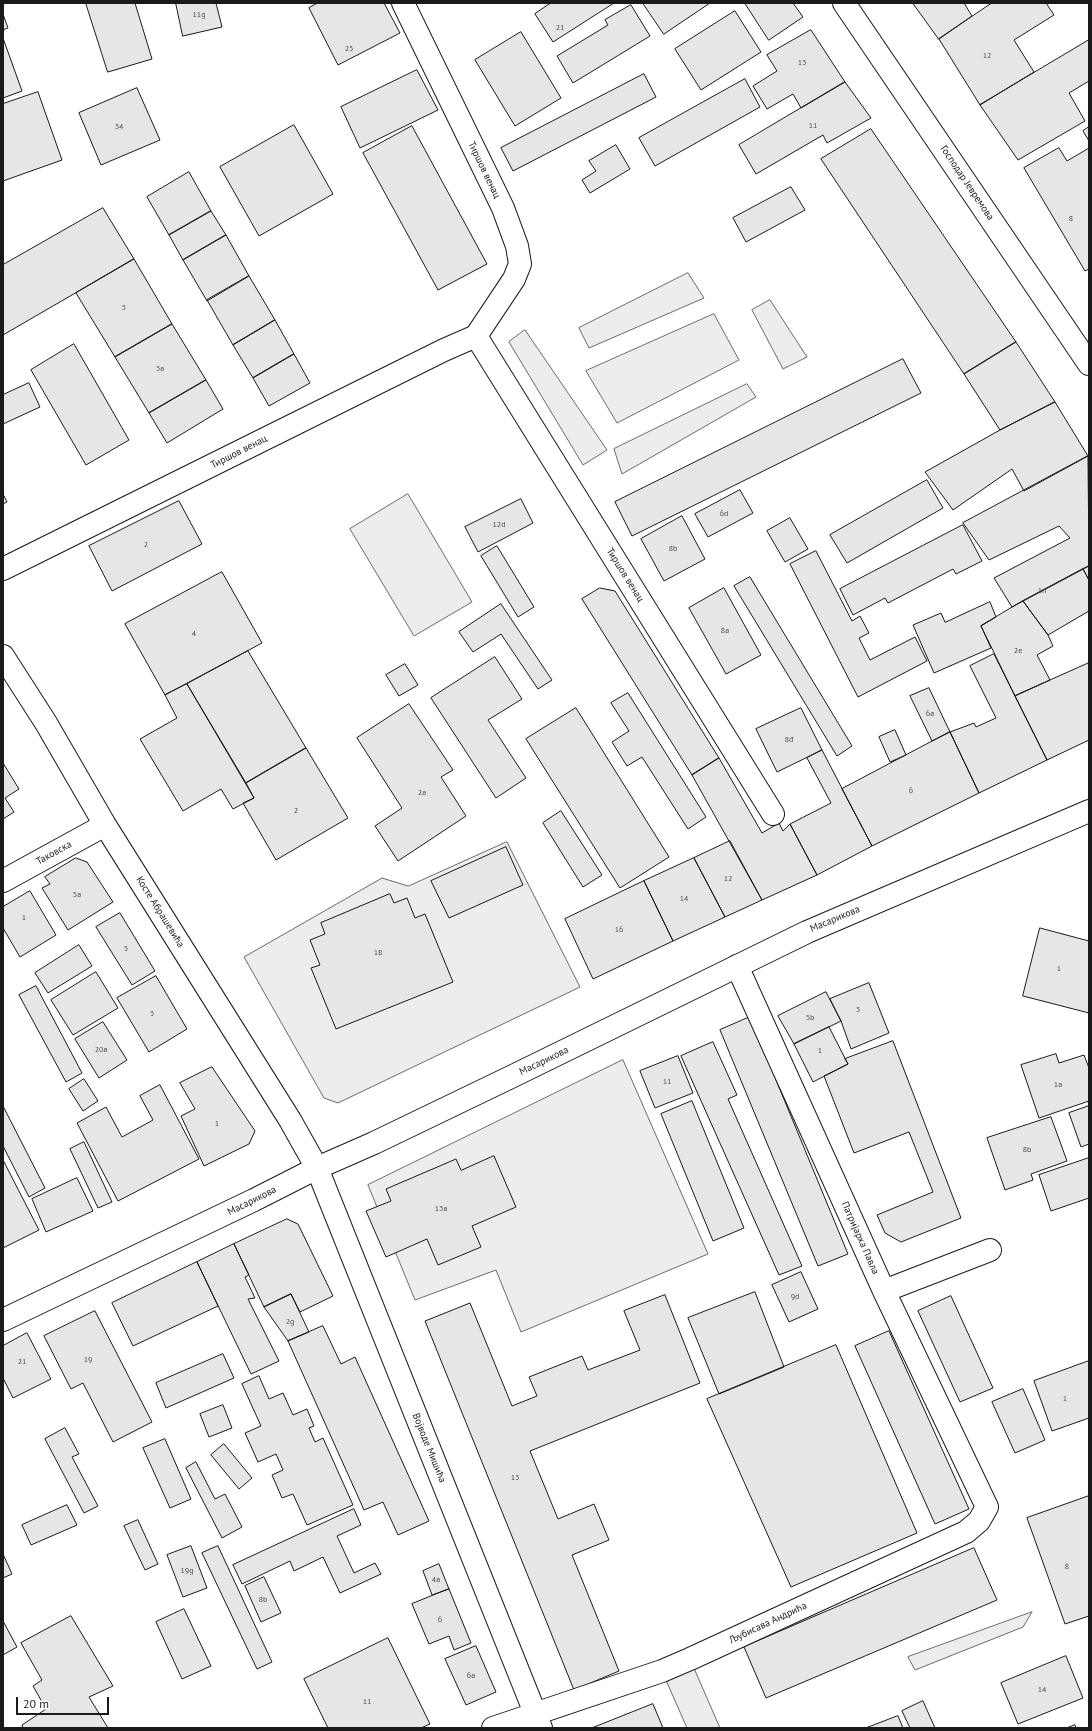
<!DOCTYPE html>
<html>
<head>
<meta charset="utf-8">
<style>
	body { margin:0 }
	#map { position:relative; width:1092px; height:1731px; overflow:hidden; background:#fff; font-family:"PT Sans",sans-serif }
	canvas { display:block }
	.frame { position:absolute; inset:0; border:4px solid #1a1a1a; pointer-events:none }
	.scale { position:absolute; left:16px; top:1697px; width:93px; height:18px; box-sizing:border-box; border:2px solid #1a1a1a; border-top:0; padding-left:5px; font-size:12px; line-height:14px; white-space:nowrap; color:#1a1a1a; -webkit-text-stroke:3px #fff; paint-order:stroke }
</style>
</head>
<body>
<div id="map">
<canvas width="1092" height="1731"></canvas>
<div class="frame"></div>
<div class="scale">20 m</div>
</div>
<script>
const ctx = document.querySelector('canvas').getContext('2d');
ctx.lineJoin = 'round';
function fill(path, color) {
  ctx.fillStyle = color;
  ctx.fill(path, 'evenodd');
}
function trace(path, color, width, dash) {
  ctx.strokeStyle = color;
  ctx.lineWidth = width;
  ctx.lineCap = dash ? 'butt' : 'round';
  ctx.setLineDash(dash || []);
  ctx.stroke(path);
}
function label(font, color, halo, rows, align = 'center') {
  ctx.font = font + ' "PT Sans",sans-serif';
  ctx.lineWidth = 3;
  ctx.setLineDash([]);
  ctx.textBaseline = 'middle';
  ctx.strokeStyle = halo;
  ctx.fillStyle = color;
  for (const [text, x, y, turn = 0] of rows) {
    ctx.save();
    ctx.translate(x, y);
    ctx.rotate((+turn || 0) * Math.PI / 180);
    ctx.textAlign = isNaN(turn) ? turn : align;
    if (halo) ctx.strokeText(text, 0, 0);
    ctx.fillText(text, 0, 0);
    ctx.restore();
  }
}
const built = new Path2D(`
	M688,273L704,298L589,348L579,328Z
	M770,300L807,357L783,369L752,310Z
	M714,314L739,360L617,423L586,371Z
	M525,330L607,450L583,465L509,342Z
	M747,384L756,397L622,474L614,449Z
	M408,494L472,602L414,636L350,529Z
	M507,842L580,987L338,1103L324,1098L244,957L382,878L408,886Z
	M623,1060L708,1254L521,1332L496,1270L415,1300L368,1185Z
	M1032,1612L1023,1627L915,1670L908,1657Z
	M690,1659L720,1728H687L662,1671Z`);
const building = new Path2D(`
	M86,3H135L152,59L108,72Z
	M176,3H216L222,27L183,36Z
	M318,3H384L400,33L338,65L309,8Z
	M551,3H614L553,42L535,14Z
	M643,3H710L664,34Z
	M745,3H793L803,17L769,40Z
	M913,3H964L972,16L939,39Z
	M992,3H1046L1054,15L1014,40L1034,72L980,105L939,39Z
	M631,5L650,36L573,83L557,56L608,25L605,20Z
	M735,11L761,52L701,90L675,49Z
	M3,14L8,28L3,30Z
	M811,30L845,82L801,108L793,94L767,109L753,86L777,71L767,55Z
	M521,32L561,98L515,126L475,60Z
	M3,38L22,91L3,98Z
	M1089,40V81L1069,93L1085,121L1018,160L980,105Z
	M417,70L438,110L360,148L341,107Z
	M644,74L656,97L513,171L501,148Z
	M745,79L760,107L655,166L639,138Z
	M845,82L871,118L827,143L823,135L756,174L739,145Z
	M137,88L160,140L101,165L79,113Z
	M38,92L62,160L3,181V104Z
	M294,125L333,194L259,236L220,167Z
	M412,126L487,264L438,290L363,153Z
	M1089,127V141L1083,131Z
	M871,129L1016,342L964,374L821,159Z
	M616,145L630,169L590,193L582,180L596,171L589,161Z
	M1059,148L1067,161L1089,148V269L1085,271L1024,168Z
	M189,172L211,211L169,235L147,197Z
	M791,187L805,210L746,242L733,218Z
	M103,208L134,259L3,335V265Z
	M211,211L226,235L183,260L169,235Z
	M226,235L249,276L207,301L183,260Z
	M134,259L172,324L115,357L76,293Z
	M249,276L275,320L233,345L207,300Z
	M275,320L294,354L253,378L233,345Z
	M172,324L206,380L149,413L115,357Z
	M1016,342L1055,402L1000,430L964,374Z
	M74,344L129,440L86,465L31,370Z
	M294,354L310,383L269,406L253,378Z
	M903,359L921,393L632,536L615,502Z
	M206,380L223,409L167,443L149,413Z
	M29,383L40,407L3,424V395Z
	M1055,402L1088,456L1024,491L1012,469L953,510L925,472L1000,430Z
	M1088,456L1089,566L1012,607L994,578L1070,538L1059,526L989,560L963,523Z
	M927,480L943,508L847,563L830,535Z
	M740,490L753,513L708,537L695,514Z
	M3,494L7,502L3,504Z
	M521,499L533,523L478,552L465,527Z
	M179,501L202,544L112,591L89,546Z
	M682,516L705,559L664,581L641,539Z
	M790,518L808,549L785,562L767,531Z
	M963,525L982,561L956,574L953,569L888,603L885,598L853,615L840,589Z
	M497,546L534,607L518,617L481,556Z
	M816,551L852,621L860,616L869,633L859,638L870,660L915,637L927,661L858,697L790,564Z
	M1089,566V580L1083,569Z
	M1083,569L1089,580V611L1048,635L1023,601Z
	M222,572L262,643L165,695L125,624Z
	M750,577L852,746L837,756L734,586Z
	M600,588L615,591L719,758L692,775L582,599Z
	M724,588L761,655L726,674L689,608Z
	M1023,601L1048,635L1053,646L1037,655L1050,680L1015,696L981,626Z
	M990,602L996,617L981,626L991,648L934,673L913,625L941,613L945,622Z
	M501,604L552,680L538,689L501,634L473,652L459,632Z
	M248,651L306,748L246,783L187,684Z
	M994,654L1047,760L979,793L950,732L974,723L976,727L996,718L970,666Z
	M495,657L522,699L488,720L526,778L496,798L431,698Z
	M1089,663V740L1047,760L1015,696Z
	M405,664L418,685L399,696L386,675Z
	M187,684L254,798L233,809L221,789L183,811L140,739L177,718L165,695Z
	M929,688L950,732L932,741L910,696Z
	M628,693L706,817L688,829L642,757L627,766L612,742L629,731L611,703Z
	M409,704L453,770L441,777L466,816L398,861L375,826L402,808L357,738Z
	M576,708L669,857L620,888L526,739Z
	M801,708L822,750L777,772L756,729Z
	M895,730L906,755L890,762L879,737Z
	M950,732L979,793L872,846L842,789Z
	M306,748L348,818L276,860L243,803L254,798L246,783Z
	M822,750L872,846L817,875L790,824L831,803L807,758Z
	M719,758L762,833L779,823L783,831L790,824L817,875L762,900L692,775Z
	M3,763L19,789L5,798L14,812L3,819Z
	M561,811L602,875L583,887L543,823Z
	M730,841L762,900L725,917L694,858Z
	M506,847L523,885L449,918L431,881Z
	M76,858L87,862L113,902L68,930L42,888L50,884L45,877Z
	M694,858L725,917L673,941L644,881Z
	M644,881L673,941L593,979L565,919Z
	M30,891L56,935L20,957L3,928V907Z
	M390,894L394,903L407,898L415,918L425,914L453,982L336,1029L311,968L320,965L310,940L325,934L321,923Z
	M120,913L155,971L132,985L96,927Z
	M1040,928L1089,941V1013L1023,996Z
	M79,945L92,966L48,993L35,973Z
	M96,972L118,1008L73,1035L51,1000Z
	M156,976L187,1029L149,1052L117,998Z
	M869,983L889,1033L851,1049L841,1021L830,999Z
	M36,986L82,1073L66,1082L19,995Z
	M826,992L841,1021L794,1044L778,1016Z
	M750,1017L848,1254L818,1266L720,1030Z
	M103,1022L127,1060L99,1078L75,1039Z
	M829,1027L848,1064L813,1082L794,1044Z
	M893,1041L961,1218L901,1242L885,1233L877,1215L933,1192L909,1132L854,1153L824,1076L848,1064L845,1059Z
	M713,1042L737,1095L728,1099L802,1266L779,1275L681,1056Z
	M1056,1054L1059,1063L1084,1055L1089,1068V1101L1039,1118L1021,1065Z
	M678,1056L693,1093L655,1108L640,1071Z
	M212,1067L255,1131L249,1144L204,1166L181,1116L195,1109L180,1083Z
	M84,1079L98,1101L83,1111L69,1089Z
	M160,1085L199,1159L118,1201L77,1123L106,1107L122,1137L153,1120L140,1096Z
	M692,1101L744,1228L713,1241L661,1114Z
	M3,1106L45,1188L29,1197L3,1146Z
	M1089,1106V1144L1081,1147L1069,1113Z
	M1051,1117L1067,1161L1031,1174L1033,1180L1005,1190L987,1138Z
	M84,1142L112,1202L98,1208L70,1149Z
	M494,1156L516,1207L472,1226L481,1247L438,1265L427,1239L386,1257L366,1211L391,1201L386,1189L456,1159L461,1170Z
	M1089,1158V1198L1051,1211L1039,1175Z
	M3,1160L39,1230L3,1248Z
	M77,1178L93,1211L46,1232L32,1199Z
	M287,1219L298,1224L333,1296L300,1312L291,1294L264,1307L234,1244Z
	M234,1244L249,1275L245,1277L255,1298L248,1299L279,1361L251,1374L197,1262Z
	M197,1262L218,1306L133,1346L112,1303Z
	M801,1272L818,1309L789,1322L772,1285Z
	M755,1292L784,1367L719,1394L688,1318Z
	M291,1294L309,1332L288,1341L264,1307Z
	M665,1295L700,1383L530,1451L558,1519L594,1504L609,1540L572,1555L619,1671L574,1690L425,1321L470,1303L512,1406L537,1396L529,1377L582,1356L588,1370L640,1350L624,1311Z
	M951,1296L993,1388L960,1402L918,1311Z
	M95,1311L152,1422L113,1442L83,1383L71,1389L44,1336Z
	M323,1326L341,1364L355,1357L429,1521L398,1535L383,1502L364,1510L288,1341Z
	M889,1331L969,1509L935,1524L855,1346Z
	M27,1333L51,1379L13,1398L3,1378V1346Z
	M836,1345L917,1533L791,1587L707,1399Z
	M223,1354L234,1378L166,1408L156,1383Z
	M1089,1361V1418L1052,1431L1034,1381Z
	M259,1376L269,1399L283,1393L293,1415L307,1409L314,1426L309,1428L315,1442L323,1438L353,1505L307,1525L293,1494L282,1498L272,1475L283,1470L276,1454L258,1462L245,1433L261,1426L242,1384Z
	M1023,1389L1045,1440L1015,1453L992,1402Z
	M223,1405L232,1428L209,1437L200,1414Z
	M65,1428L79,1454L72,1457L98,1506L84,1513L45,1439Z
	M165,1439L191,1499L170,1508L143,1448Z
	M224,1444L252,1478L239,1489L211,1455Z
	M196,1462L215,1499L225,1494L242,1527L222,1538L186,1468Z
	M1089,1496V1616L1065,1624L1027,1518Z
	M67,1505L77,1525L31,1545L22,1525Z
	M354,1509L361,1525L337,1536L354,1573L375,1563L381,1574L340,1593L323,1557L294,1571L290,1561L242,1584L233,1565Z
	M138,1520L158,1564L145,1570L124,1526Z
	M191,1546L207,1588L183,1597L167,1555Z
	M218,1546L272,1662L257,1669L202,1553Z
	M974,1548L997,1600L766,1698L744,1647Z
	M3,1554L12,1574L3,1578Z
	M439,1564L449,1589L432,1595L423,1571Z
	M264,1577L281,1613L261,1622L245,1586Z
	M449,1589L471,1643L454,1650L449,1636L429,1644L412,1604Z
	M184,1609L211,1666L182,1679L156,1622Z
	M71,1616L113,1686L89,1697L108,1728H23L22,1725L46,1709L33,1686L42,1680L21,1643Z
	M3,1621L17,1647L3,1655Z
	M388,1638L430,1724L421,1728H328L304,1679Z
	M476,1646L496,1692L466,1705L445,1659Z
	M1066,1656L1083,1698L1018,1724L1001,1683Z
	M923,1701L935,1728H910L902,1711Z
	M653,1704L663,1728H592Z
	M898,1716L903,1728H866Z
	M1075,1725L1076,1728H1067Z`);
const minor = new Path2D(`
	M403,3L503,208L517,246L520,264L514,279L476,336
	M844,3L1089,364
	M3,569L444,350L476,336L773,814
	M3,656L46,723L105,825L290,1120L317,1168L541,1728
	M3,881L105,825
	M884,1291L990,1250
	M493,1728L662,1671L690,1659L966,1532L979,1521L987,1507L884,1291L737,966`);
const major = new Path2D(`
	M3,1320L254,1200L317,1168L374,1143L513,1076L807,932L1089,811`);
const numberNames = [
	["11g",199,15],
	["21",560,28],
	["25",349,49],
	["12",987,56],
	["13",802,63],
	["11",813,126],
	["34",119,127],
	["8",1071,219],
	["5",124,308],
	["3a",160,369],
	["6d",724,514],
	["12d",499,525],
	["2",146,545],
	["8b",673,549],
	["1n",1042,591],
	["8a",725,631],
	["4",194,634],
	["2e",1018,651],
	["6a",930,714],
	["8đ",789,740],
	["6",911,791],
	["2a",422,793],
	["2",296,811],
	["12",728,879],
	["5a",77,895],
	["14",684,899],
	["1",24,918],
	["16",619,930],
	["5",126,949],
	["18",378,953],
	["1",1059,969],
	["3",858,1010],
	["3",152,1014],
	["5b",810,1018],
	["20a",101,1050],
	["1",820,1051],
	["11",667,1082],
	["1a",1058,1085],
	["1",217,1124],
	["8b",1027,1150],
	["13a",441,1209],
	["9d",795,1297],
	["2g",290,1322],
	["19",88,1360],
	["21",22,1362],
	["1",1065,1399],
	["13",515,1478],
	["8",1067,1567],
	["19g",187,1571],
	["4a",436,1580],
	["8b",263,1600],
	["6",440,1620],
	["6a",471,1676],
	["14",1042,1690],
	["11",367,1702]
];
const streetNames = [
	["Тиршов венац",484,170,64],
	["Господар Јевремова",967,183,56],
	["Тиршов венац",239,452,-27],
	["Тиршов венац",625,575,58],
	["Таковска",54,853,-29],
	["Косте Абрашевића",160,912,58],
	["Масарикова",835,919,-23],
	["Масарикова",544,1061,-26],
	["Масарикова",252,1201,-27],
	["Патријарха Павла",860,1238,66],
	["Војводе Мишића",429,1448,68],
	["Љубисава Андрића",768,1623,-25]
];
fill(built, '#ededed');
trace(built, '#6a6a6a', 1);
fill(building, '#e6e6e6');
trace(building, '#1a1a1a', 1);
trace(minor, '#1a1a1a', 24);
trace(major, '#1a1a1a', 24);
trace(minor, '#fff', 22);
trace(major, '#fff', 22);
label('8px', '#4d4d4d', null, numberNames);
label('10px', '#1a1a1a', '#fff', streetNames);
</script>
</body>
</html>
